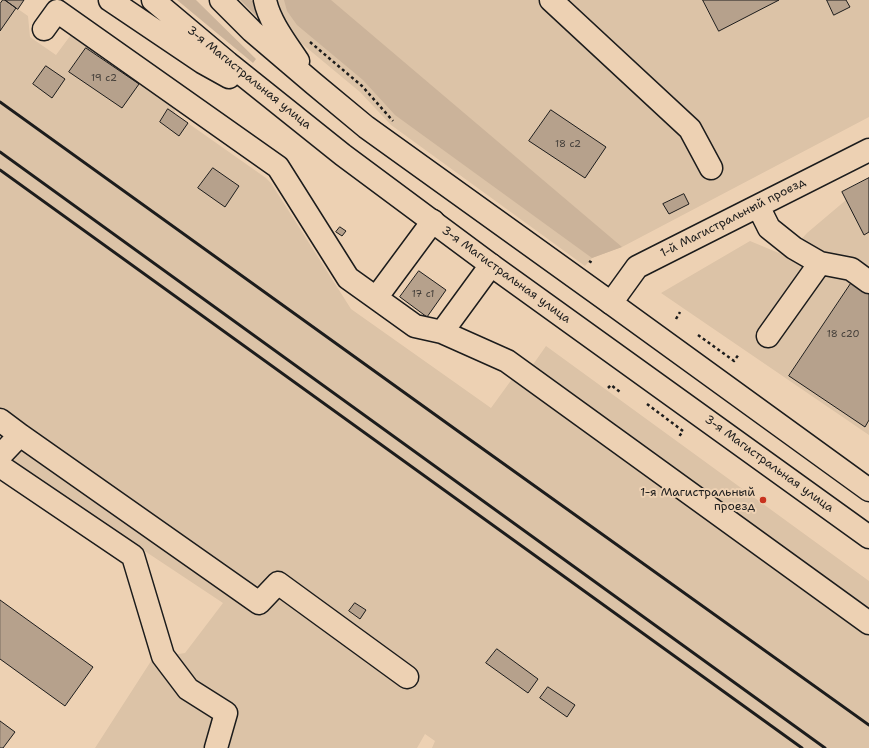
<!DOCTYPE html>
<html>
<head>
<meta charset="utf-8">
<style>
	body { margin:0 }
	canvas { display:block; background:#edd1b3 }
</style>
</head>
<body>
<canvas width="869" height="748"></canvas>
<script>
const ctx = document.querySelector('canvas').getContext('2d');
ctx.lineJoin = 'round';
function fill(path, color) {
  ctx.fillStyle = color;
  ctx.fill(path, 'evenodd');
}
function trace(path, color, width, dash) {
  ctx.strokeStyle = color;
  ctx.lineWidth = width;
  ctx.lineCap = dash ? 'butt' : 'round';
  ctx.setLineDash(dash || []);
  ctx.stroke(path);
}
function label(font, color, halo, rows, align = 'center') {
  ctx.font = font + ' "Shantell Sans",sans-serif';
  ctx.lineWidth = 4;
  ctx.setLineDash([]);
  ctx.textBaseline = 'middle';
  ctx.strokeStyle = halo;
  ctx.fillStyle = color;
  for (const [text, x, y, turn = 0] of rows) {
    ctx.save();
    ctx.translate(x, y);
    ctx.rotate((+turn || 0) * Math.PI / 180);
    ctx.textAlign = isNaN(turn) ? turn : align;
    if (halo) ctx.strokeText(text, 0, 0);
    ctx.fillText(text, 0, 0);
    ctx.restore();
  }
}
const built = new Path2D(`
	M0,0H24L18,9L28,16L30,37L56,55L73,32L174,101L175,114L266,178L271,183L351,309L491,408L512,379L532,366L546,346L869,581V748H432L435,741L425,734L417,748H95L153,658L185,653L223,603L0,455Z
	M272,0H869V117L622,247L592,258L585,266L391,125L360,92L289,33Z
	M869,178V435L661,293L750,241L786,256L807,233L846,200L842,192Z`);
const green = new Path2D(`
	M177,0H196L256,59L253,63Z
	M240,0H251L256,4L258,14L256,16Z
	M284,0H331L622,247L592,258L395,115L363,80L297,25L287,11Z`);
const building = new Path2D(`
	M3,0H5L16,8L0,31V4Z
	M5,0H24L18,9Z
	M703,0H779L719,31Z
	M827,0H846L850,7L834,15Z
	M86,48L139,84L122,108L69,72Z
	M46,66L65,79L52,98L33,84Z
	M168,109L188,123L179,136L160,122Z
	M551,110L606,147L585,178L529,141Z
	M213,168L239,186L225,207L198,188Z
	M869,178V232L864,235L842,192Z
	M684,194L689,204L669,214L663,204Z
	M340,227L346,231L342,236L336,232Z
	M419,271L446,290L427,317L400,297Z
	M852,282L869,293V420L865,427L789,376Z
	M0,600L93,667L65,706L0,659Z
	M355,603L366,610L360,619L349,611Z
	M497,649L538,679L528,693L486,663Z
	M548,687L575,705L567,717L540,698Z
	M0,721L15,732L3,748H0Z`);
const path = new Path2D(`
	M310,42L362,86L393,121
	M589,261L594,264
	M676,319L680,312
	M698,335L734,361L739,354
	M608,388L611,385L620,392
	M647,404L683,431L678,438`);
const minor = new Path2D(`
	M551,0L690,129L711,168
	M44,29L57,11L278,167L348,278L376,298
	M758,206L769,228L794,248L820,263L768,336
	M433,221L376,298L415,326L442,332L491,265
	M820,263L851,269L869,282
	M611,303L637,267L869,150
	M442,332L507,361L869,623
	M0,420L20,435L0,456
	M20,435L259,603L278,583L407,677
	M0,466L133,556L163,656L188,689L226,713L216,748`);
const major = new Path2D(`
	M110,0L202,62L229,77
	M153,0L228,63L343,155L491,265L869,537
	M221,0L252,31L313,83L366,127L611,303L869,490
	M265,0C269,21 286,43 298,61`);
const rail = new Path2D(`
	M0,102L462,434L869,725
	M0,152L825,748
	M0,170L802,748`);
const markers = [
	[763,500,4,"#c8321e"]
];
const numberNames = [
	["19 с2",104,78],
	["18 с2",568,144],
	["17 с1",423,294],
	["18 с20",843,334]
];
const streetNames = [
	["3-я Магистральная улица",249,78,39],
	["1-й Магистральный проезд",733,218,-27],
	["3-я Магистральная улица",506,275,36],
	["3-я Магистральная улица",769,464,36]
];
const poiNames = [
	["1-я Магистральный",755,493],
	["проезд",755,507]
];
fill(built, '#dcc3a7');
fill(green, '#cbb39a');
fill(building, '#b6a18c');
trace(building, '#1c1c1c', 1);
trace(minor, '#1c1c1c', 25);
trace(major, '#1c1c1c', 25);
trace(path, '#1c1c1c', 2.5, [3, 3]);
trace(minor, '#edd1b3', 22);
trace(major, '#edd1b3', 22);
trace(rail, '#1c1c1c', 3);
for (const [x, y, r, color] of markers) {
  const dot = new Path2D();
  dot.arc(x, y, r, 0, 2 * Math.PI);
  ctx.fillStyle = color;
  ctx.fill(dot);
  trace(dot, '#edd1b3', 1.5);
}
label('10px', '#423d38', null, numberNames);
label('12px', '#1c1c1c', '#edd1b3', streetNames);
label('12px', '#1c1c1c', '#edd1b3', poiNames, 'right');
</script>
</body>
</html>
